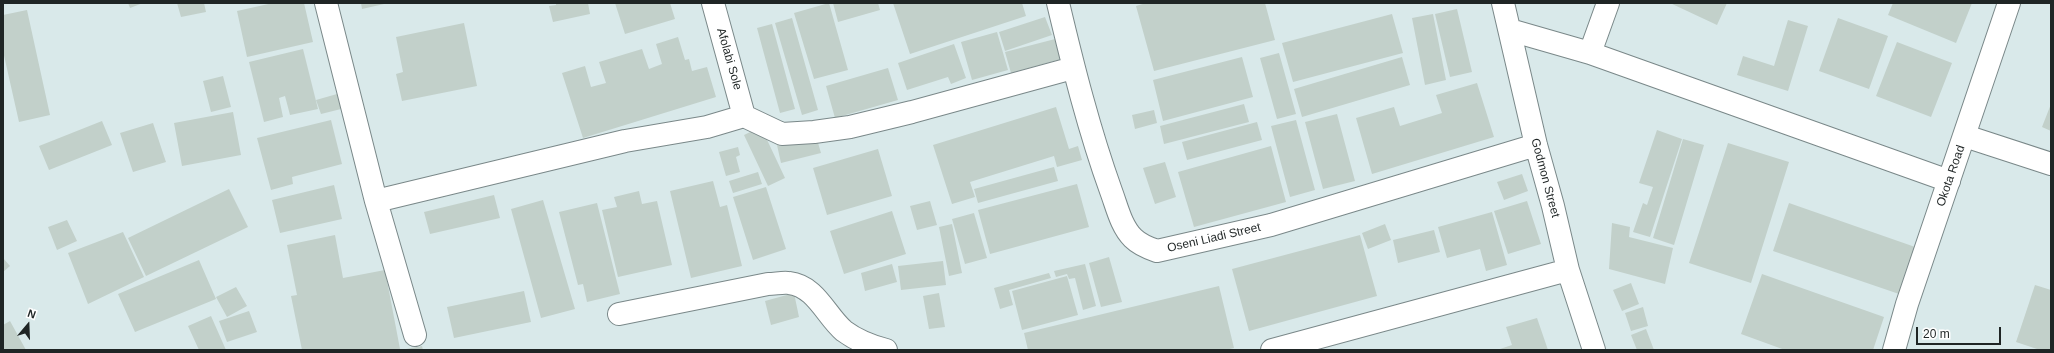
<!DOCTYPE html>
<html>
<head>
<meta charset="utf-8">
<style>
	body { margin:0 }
	#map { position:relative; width:2054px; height:353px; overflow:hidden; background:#d9e9ea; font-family:Arial,sans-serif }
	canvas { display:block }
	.frame { position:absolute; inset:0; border:4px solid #1f2525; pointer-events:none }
	.north { position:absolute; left:8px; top:305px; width:40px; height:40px; -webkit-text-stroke:3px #fff; paint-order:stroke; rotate:19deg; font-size:11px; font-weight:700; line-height:16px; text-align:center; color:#1f2525 }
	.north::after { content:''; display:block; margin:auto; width:14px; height:18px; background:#1f2525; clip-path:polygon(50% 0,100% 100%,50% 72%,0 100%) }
	.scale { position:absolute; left:1916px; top:327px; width:85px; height:18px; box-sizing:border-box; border:2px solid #1f2525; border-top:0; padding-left:5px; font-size:12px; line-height:14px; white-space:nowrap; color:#1f2525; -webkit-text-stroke:3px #fff; paint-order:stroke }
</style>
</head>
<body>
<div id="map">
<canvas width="2054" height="353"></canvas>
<div class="frame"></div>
<div class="north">N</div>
<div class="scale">20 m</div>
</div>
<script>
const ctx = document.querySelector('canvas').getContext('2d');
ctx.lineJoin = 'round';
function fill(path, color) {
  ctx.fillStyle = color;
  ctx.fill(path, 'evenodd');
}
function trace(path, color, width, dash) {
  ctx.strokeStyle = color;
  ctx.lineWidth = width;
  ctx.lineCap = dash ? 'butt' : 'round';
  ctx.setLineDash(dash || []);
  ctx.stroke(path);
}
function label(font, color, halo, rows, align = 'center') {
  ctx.font = font + ' Arial,sans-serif';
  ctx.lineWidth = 3;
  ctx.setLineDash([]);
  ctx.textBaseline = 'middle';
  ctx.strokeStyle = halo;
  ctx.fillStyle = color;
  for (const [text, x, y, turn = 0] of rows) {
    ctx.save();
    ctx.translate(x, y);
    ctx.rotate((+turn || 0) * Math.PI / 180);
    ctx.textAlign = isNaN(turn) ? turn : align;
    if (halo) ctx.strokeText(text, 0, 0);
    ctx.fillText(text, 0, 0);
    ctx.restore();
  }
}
const building = new Path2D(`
	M128,3H143L130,8Z
	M177,3H204L206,12L181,17Z
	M273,3H304L313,42L247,57L237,11Z
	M361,3H384V4L362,9Z
	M556,3H588L590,14L553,22L549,6L556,5Z
	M615,3H670L675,19L625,34Z
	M829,3L848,70L814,79L794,13Z
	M833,3H878L880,10L838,22Z
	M893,3H1022L1026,16L910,54Z
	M1146,3H1265L1275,40L1154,71L1136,6Z
	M1670,3H1727L1717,25Z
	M1893,3H1972L1956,43L1888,15Z
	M1457,9L1472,72L1450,77L1435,14Z
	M27,10L50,115L19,122L3,51V15Z
	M1392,14L1403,53L1293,82L1282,43Z
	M1433,14L1446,80L1425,85L1412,18Z
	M1045,17L1052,35L1005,51L999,32Z
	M792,18L818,110L802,115L775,23Z
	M1838,18L1888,36L1869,89L1819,71Z
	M1788,20L1808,26L1788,91L1737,75L1743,56L1774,66Z
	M464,23L477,86L402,101L396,74L403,72L396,37Z
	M772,24L795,109L780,113L757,28Z
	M997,32L1008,70L972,80L961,42Z
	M678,37L685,60L689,59L692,71L707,67L716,97L583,138L562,73L585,66L591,87L606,83L599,62L642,49L649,69L662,64L656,44Z
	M1059,38L1065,58L1011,73L1005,52Z
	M1897,42L1952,63L1931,117L1876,96Z
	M954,44L966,78L951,84L948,77L907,90L898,63Z
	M303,49L318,109L290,115L285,96L279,98L283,117L264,122L249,62Z
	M1279,53L1296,114L1277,119L1260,58Z
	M1242,57L1253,97L1163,121L1153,80Z
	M1402,57L1410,85L1302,117L1294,89Z
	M888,68L898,100L835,118L826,86Z
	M223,76L231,107L211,112L203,81Z
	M1477,83L1494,137L1372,174L1356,118L1394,107L1400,126L1442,113L1436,95Z
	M337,94L341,109L321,114L316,100Z
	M1244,104L1249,122L1164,144L1160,126Z
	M2051,104V131L2042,127Z
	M1056,107L1069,149L1078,146L1082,160L1057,167L1054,156L970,182L975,197L952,204L933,145Z
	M1154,110L1157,123L1135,129L1132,115Z
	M233,112L241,155L182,166L174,123Z
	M1337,114L1355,181L1323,189L1305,122Z
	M331,120L342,164L292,177L293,184L271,190L257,138Z
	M1296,120L1315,190L1290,197L1271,126Z
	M102,121L112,145L49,170L39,146Z
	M1257,122L1262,140L1187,160L1182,142Z
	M153,123L166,162L133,172L120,133Z
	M761,127L785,178L768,186L744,135Z
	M1657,130L1682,139L1650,237L1633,232L1643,203L1647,205L1653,187L1639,183Z
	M816,136L821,153L781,163L777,145Z
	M1683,139L1704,145L1674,245L1653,238Z
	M1728,143L1789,162L1751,283L1689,263Z
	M1271,146L1286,202L1194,227L1178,172Z
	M738,147L740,155L736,157L740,172L726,176L719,152Z
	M878,149L892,196L827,215L813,168Z
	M1165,162L1176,197L1155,204L1143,168Z
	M1054,167L1058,181L978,203L974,189Z
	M758,172L762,184L733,193L729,181Z
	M1522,174L1528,191L1504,200L1497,182Z
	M713,181L720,207L727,205L742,266L691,278L670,191Z
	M1077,184L1089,227L990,254L978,210Z
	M334,185L342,219L280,233L272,200Z
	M766,187L786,249L753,260L733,197Z
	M229,189L248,227L146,276L128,238Z
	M639,191L642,204L657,201L672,265L618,277L602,210L617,207L614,197Z
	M494,195L500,218L430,234L424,212Z
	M543,200L575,309L541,318L511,209Z
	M930,201L937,225L917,230L910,206Z
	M1527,201L1541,244L1508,254L1494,211Z
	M597,203L620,294L587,302L583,284L578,285L559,212Z
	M1789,203L1918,248L1902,295L1773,251Z
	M892,211L906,254L844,274L830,231Z
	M1492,212L1507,265L1486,271L1480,249L1447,258L1438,227Z
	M974,213L987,258L965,264L952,219Z
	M67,220L77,241L57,250L48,227Z
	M1612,223L1630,227L1629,237L1673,248L1665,284L1609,269Z
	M952,224L962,273L949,276L939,227Z
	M1385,224L1391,240L1368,249L1362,233Z
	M1434,230L1440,252L1398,263L1393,240Z
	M123,232L144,277L88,304L68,253Z
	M335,235L343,278L385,270L400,349L302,350L291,296L297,295L287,245Z
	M1360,235L1377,296L1249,331L1232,269Z
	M1109,257L1122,302L1101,307L1089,263Z
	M3,258L10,266L3,272Z
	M199,260L216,299L135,332L118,294Z
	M943,261L946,285L901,290L898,266Z
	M892,264L897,282L865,291L861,273Z
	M1085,264L1096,306L1083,310L1075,278L1069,279L1067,274L1056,277L1054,271Z
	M1049,273L1051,278L1009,290L1013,305L1000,309L994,288Z
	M1762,274L1884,317L1873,350H1785L1741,334Z
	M1067,276L1078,315L1022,330L1012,291Z
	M1631,283L1639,304L1622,311L1613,290Z
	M2035,285L2051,290V350H2040L2016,342Z
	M1219,286L1234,348L1225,350H1028L1024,333Z
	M236,287L247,306L227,317L216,297Z
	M524,291L531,322L454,338L447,307Z
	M794,293L799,317L771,325L765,301Z
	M939,293L945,327L929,329L923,296Z
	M1643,307L1648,326L1631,331L1625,313Z
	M249,311L257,332L227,342L219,321Z
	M211,316L226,350H199L188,326Z
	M1537,318L1548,350H1497L1512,345L1506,327Z
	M10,321L26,350H3V325Z
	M1646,329L1654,350H1637L1631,335Z
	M422,346L423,350H406V349Z`);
const minor = new Path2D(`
	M326,3L376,201L415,335
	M713,3L744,116
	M1058,3C1073,66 1089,130 1111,191C1117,207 1121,226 1133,238C1140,245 1148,248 1157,251L1271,225L1536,145
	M1503,3L1536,145L1553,206L1568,270L1594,350
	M1510,30L1590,53L1949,181
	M1590,53L1608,3
	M1965,136L2051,164
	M376,201L625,141L707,127L744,116L782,134L814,132L850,127L912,112L1073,68
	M619,314L768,284C775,284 783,282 789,283C816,286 826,316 844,331C856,340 871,346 886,350
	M1272,350L1568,270`);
const major = new Path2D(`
	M1894,350L1907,304L2009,3`);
const streetNames = [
	["Afolabi Sole",729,59,74],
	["Okota Road",1951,176,-71],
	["Godmon Street",1545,178,75],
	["Oseni Liadi Street",1214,238,-13]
];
fill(building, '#c2d0ca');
trace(minor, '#7a8889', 24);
trace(major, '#7a8889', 24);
trace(minor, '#fff', 22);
trace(major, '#fff', 22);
label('12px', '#1f2525', '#fff', streetNames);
</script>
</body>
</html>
